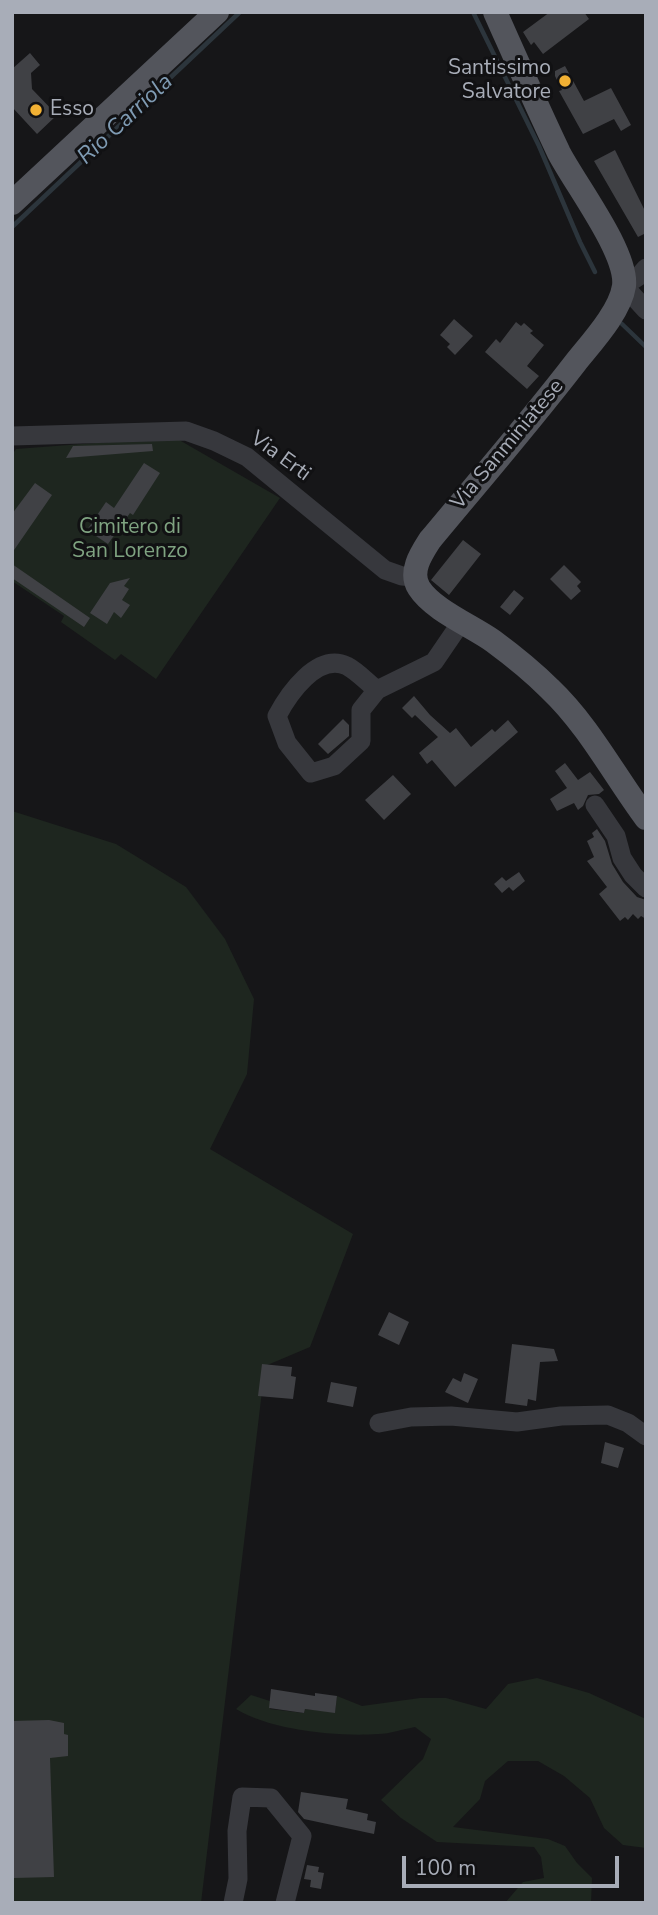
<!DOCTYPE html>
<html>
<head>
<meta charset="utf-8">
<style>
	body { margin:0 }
	#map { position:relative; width:658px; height:1915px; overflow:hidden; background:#161618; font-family:"Nunito Sans",sans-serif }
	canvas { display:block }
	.frame { position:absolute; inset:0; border:14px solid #a8adb8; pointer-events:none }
	.scale { position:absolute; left:402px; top:1856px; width:217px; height:32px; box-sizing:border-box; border:4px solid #a8adb8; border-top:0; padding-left:9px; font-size:21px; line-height:24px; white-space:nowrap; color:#a8adb8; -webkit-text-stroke:5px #111113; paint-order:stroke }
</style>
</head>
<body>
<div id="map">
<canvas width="658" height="1915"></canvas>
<div class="frame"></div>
<div class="scale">100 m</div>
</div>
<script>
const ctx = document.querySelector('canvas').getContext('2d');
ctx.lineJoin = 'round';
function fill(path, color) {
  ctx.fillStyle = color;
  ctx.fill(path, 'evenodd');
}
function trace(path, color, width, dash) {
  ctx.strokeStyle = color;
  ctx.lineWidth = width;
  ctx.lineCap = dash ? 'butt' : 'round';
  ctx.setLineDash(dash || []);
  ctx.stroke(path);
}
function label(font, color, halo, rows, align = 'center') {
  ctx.font = font + ' "Nunito Sans",sans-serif';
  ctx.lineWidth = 6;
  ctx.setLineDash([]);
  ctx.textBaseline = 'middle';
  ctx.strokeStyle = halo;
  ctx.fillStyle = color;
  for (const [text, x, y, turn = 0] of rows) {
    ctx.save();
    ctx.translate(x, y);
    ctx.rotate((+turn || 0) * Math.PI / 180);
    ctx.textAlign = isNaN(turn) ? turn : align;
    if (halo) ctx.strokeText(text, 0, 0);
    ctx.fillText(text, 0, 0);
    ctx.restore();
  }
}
const green = new Path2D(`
	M174,437L280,498L156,679L121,654L115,660L61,622L64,616L12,581V455L16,449Z
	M12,811L116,844L186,887L225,939L254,999L247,1074L210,1149L353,1234L310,1347L265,1366L201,1903H12Z
	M537,1678L589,1693L646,1719V1848L623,1845L604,1828L590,1798L564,1776L538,1761H508L485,1781L480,1799L453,1827L548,1839L565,1846L577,1863L592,1878L591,1903H505L523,1882L544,1878L541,1857L534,1847L437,1842L401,1818L381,1800L423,1759L431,1739L415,1727C403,1729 390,1734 378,1734C337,1737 270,1730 236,1709L251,1695L270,1701V1709L304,1713L305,1709L335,1712L337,1696L362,1706L420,1698H446L486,1709L508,1684Z`);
const stream = new Path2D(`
	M473,12L539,146L580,242L595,272
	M12,227L240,12
	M622,324L646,347`);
const building = new Path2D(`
	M550,12H584L589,19L543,54L534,42L531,45L523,32Z
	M30,53L40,65L31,73L32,89L57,115L37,134L12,107V69Z
	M565,66L584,101L611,88L631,125L621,131L614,119L583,134L559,91L562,90L555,76V71Z
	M615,150L646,213V233L638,237L594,161Z
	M454,319L473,336L455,355L447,347L450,344L440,335Z
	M516,322L521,326L524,323L533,331L530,333L544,345L527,366L539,376L527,389L485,352L496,339L500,343Z
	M152,444L153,451L66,458L73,446Z
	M144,463L160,473L133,515L130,513L108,544L87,530L106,502L114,508Z
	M35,483L52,495L12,553V514Z
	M463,540L481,554L449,595L431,580Z
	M12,564L90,618L84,627L12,578Z
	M564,565L581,582L577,586L581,591L571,600L550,579Z
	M130,578L124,586L129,589L122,600L130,605L121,618L114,612L107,624L90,613L110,583Z
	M514,590L524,598L510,615L500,607Z
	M414,696L430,715L450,733L456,728L471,747L492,729L495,732L508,720L518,732L455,787L432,760L427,764L419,753L438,737L415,715L412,718L402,708Z
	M343,719L349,725V736L328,754L318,744Z
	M565,763L578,780L590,772L604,790L599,794L588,795L583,806L578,810L574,803L557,811L550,799L567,788L555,771Z
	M393,775L411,794L384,820L365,800Z
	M597,829L605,841L612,864L623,882L637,897L646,900V919L641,916L638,919L633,914L628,920L625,917L620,921L599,894L607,887L587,861L594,857L587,841L594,837L592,833Z
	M519,872L525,881L513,891L509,887L502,893L494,884L502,877L506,881Z
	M389,1312L409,1322L399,1345L378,1335Z
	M512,1344L554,1349L558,1361L540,1362L536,1401L528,1399L527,1406L505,1403Z
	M262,1364L292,1367L291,1376L296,1377L293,1399L258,1396Z
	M464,1373L478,1379L468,1403L445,1392L453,1378L461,1382Z
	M331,1382L357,1387L353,1407L327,1402Z
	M605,1442L624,1448L618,1468L601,1463Z
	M271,1689L315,1696V1693L337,1696L335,1713L305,1709L304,1713L269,1708Z
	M49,1720L64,1723V1734L68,1735V1756L50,1758L54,1877L14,1878L12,1721Z
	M301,1792L348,1799L346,1809L368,1814L367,1820L376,1822L374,1834L304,1819L298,1812Z
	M307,1865L319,1867L318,1872L324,1873L321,1889L310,1887L311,1880L304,1879Z`);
const minor = new Path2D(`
	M646,268L639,276L624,286L646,310
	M12,436L186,431L214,441L247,457L385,570L402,576L414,577
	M377,690C368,683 357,671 347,666C317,652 288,695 277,716L287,743L311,773L334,766L361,741V710L377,690L434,662L462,621
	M595,805L616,836L622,858L633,875L646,888
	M379,1423L411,1417L451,1416L517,1422L561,1416L608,1415L628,1423L646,1436
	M233,1903L238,1879L237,1831L242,1797L271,1798L302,1836L285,1903`);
const major = new Path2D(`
	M495,12C516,59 537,107 559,153C575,184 628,253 624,286C620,312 592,342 576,362C529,423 479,481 430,540C421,554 409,572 419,588C433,610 472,626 493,641C512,655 533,672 550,689C589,726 614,775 646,818
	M12,203L217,12`);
const markers = [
	[565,81,7,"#f2b134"],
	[36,110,7,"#f2b134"]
];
const poiNames = [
	["Santissimo",551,69],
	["Salvatore",551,93],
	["Esso",50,110,"left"]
];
const streetNames = [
	["Via Sanminiatese",508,445,-50],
	["Via Erti",280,457,36]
];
const parkNames = [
	["Cimitero di",130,528],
	["San Lorenzo",130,552]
];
const waterNames = [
	["Rio Carriola",126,120,-43]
];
fill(green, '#1e261f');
trace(stream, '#2c353c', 4.5);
fill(building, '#404145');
trace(minor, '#37383d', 19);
trace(major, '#53555c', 24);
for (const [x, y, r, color] of markers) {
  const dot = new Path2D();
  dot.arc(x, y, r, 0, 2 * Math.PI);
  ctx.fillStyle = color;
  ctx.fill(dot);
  trace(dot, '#111113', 2.5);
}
label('21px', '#a8adb8', '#111113', poiNames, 'right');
label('21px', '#a8adb8', '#111113', streetNames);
label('21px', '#7fa381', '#111113', parkNames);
label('italic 23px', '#7f9bb3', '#111113', waterNames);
</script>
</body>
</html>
